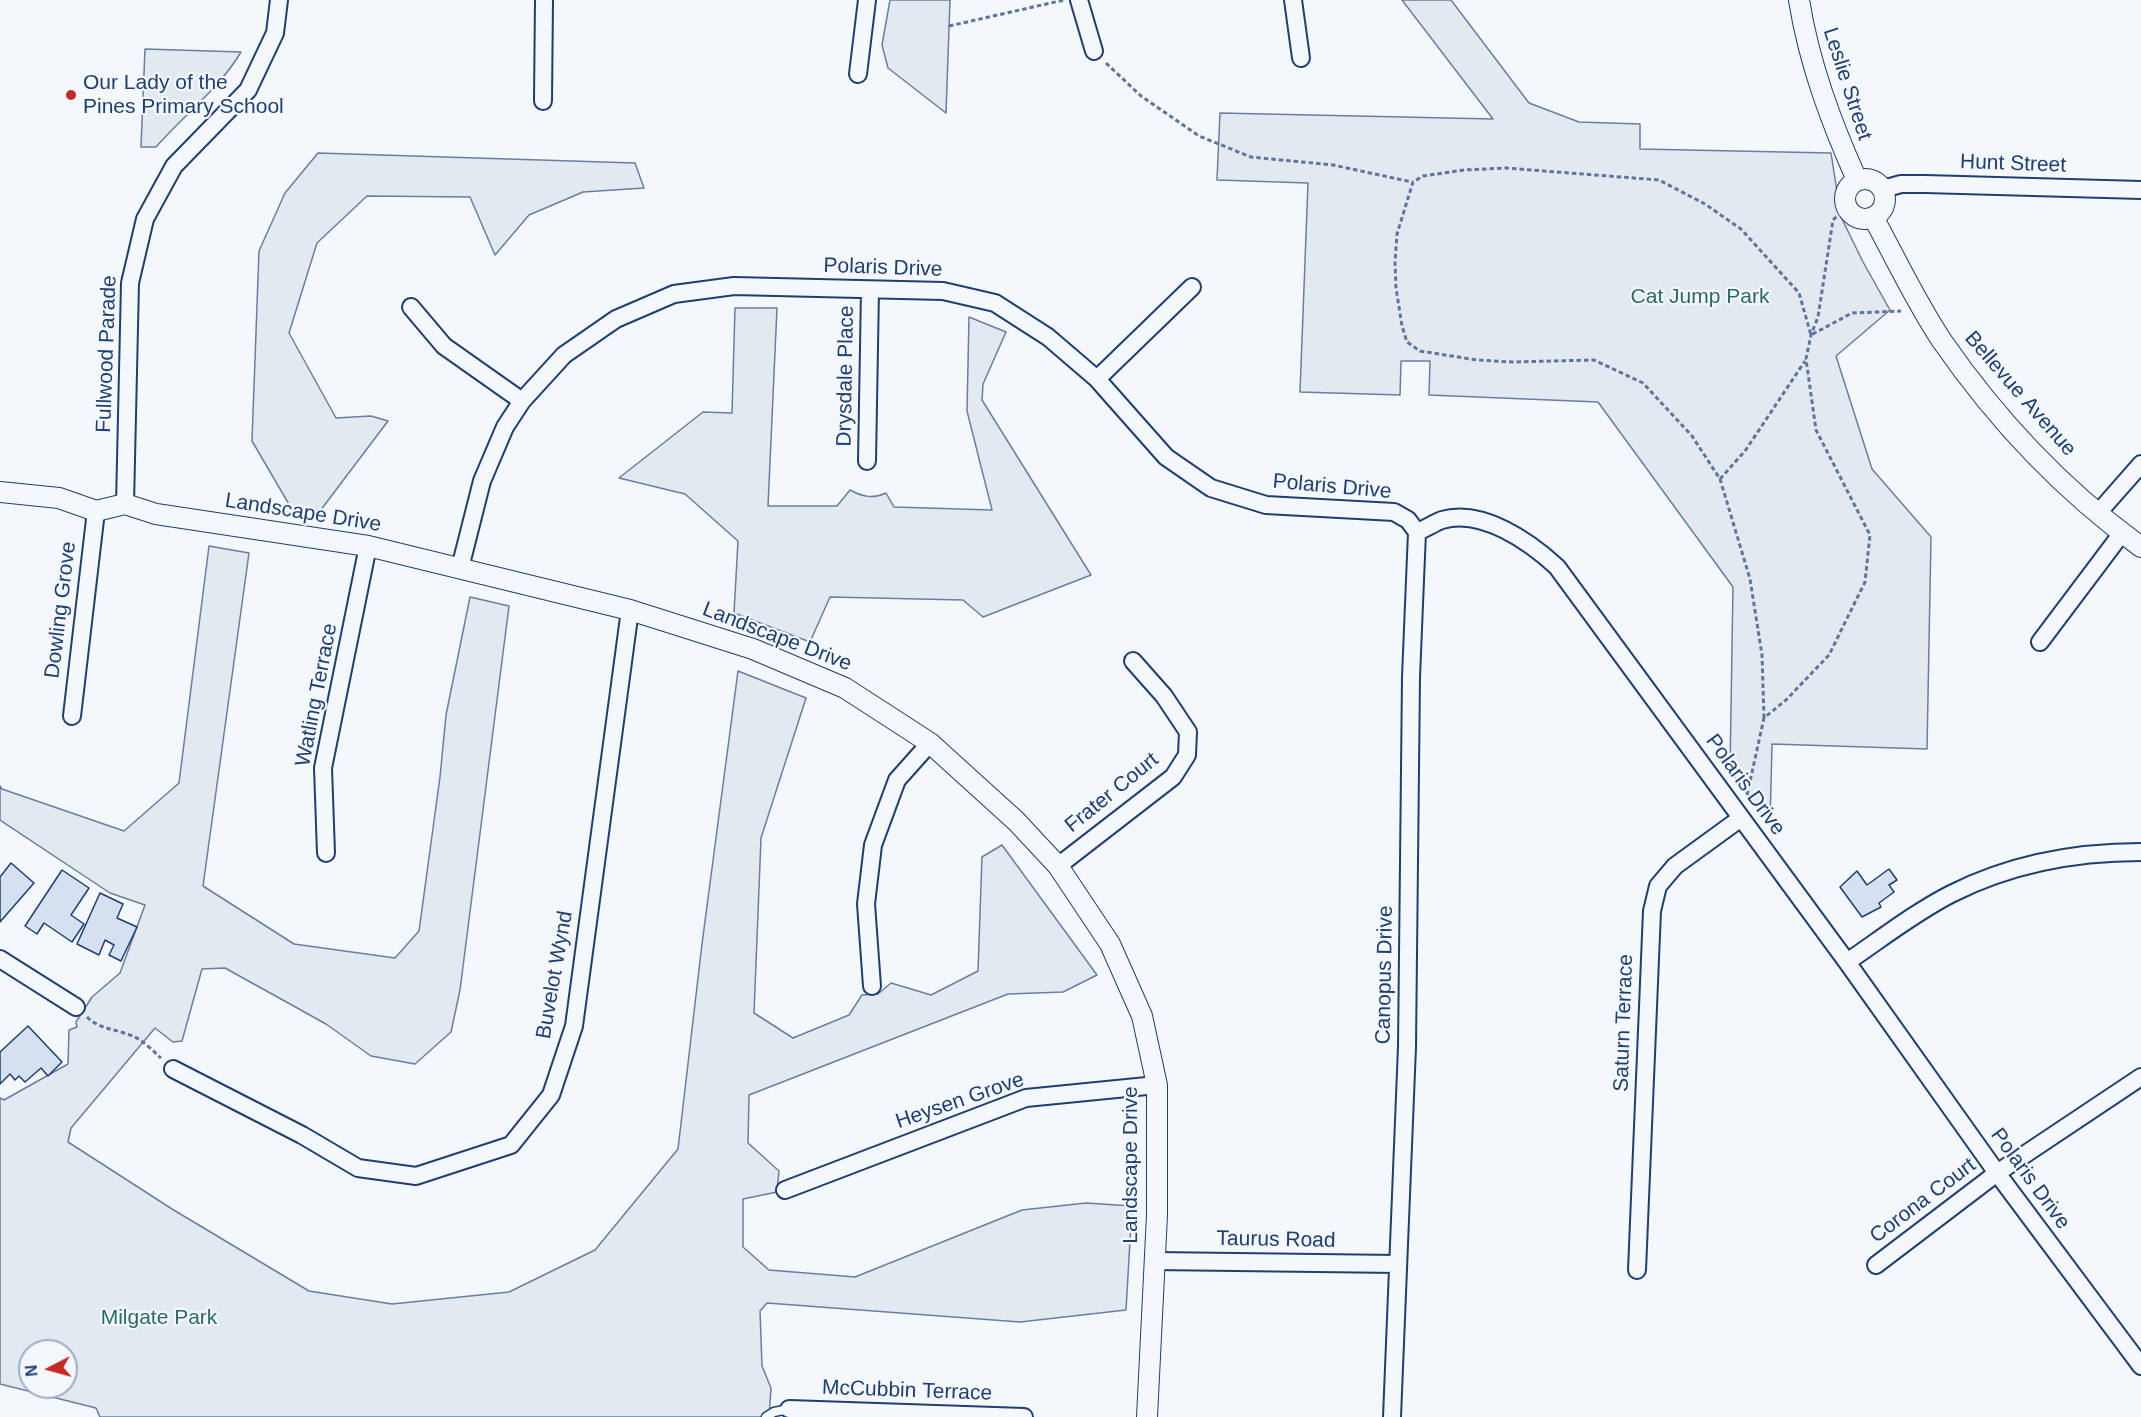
<!DOCTYPE html>
<html>
<head>
<meta charset="utf-8">
<style>
	body { margin:0 }
	#map { position:relative; width:2141px; height:1417px; overflow:hidden; background:#f4f7fb; font-family:Helvetica,sans-serif }
	canvas { display:block }
	.north { position:absolute; left:18px; top:1339px; width:60px; height:60px; box-sizing:border-box; background:#f4f7fb; border:2px solid #9eadc5; border-radius:50%; rotate:264deg; font-size:16px; font-weight:700; line-height:24px; text-align:center; color:#1d3f73 }
	.north::after { content:''; display:block; margin:auto; width:21px; height:27px; background:#c62828; clip-path:polygon(50% 0,100% 100%,50% 72%,0 100%) }
</style>
</head>
<body>
<div id="map">
<canvas width="2141" height="1417"></canvas>
<div class="north">N</div>
</div>
<script>
const ctx = document.querySelector('canvas').getContext('2d');
ctx.lineJoin = 'round';
function fill(path, color) {
  ctx.fillStyle = color;
  ctx.fill(path, 'evenodd');
}
function trace(path, color, width, dash) {
  ctx.strokeStyle = color;
  ctx.lineWidth = width;
  ctx.lineCap = dash ? 'butt' : 'round';
  ctx.setLineDash(dash || []);
  ctx.stroke(path);
}
function label(font, color, halo, rows, align = 'center') {
  ctx.font = font + ' Helvetica,sans-serif';
  ctx.lineWidth = 4.5;
  ctx.setLineDash([]);
  ctx.textBaseline = 'middle';
  ctx.strokeStyle = halo;
  ctx.fillStyle = color;
  for (const [text, x, y, turn = 0] of rows) {
    ctx.save();
    ctx.translate(x, y);
    ctx.rotate((+turn || 0) * Math.PI / 180);
    ctx.textAlign = isNaN(turn) ? turn : align;
    if (halo) ctx.strokeText(text, 0, 0);
    ctx.fillText(text, 0, 0);
    ctx.restore();
  }
}
const green = new Path2D(`
	M890,0H950L946,113L888,68L882,45Z
	M1402,0H1451L1529,103L1579,122L1640,124V149L1831,153L1841,217L1863,262L1890,310L1836,356L1872,469L1931,537L1927,749L1772,744L1770,825L1730,770L1733,587L1598,402L1429,395L1430,361H1401L1400,395L1300,392L1308,183L1217,180L1220,113L1493,119Z
	M145,49L241,52C219,89 184,115 156,147H141Z
	M318,153L635,163L644,188L583,192L529,215L495,255L470,197L367,196L317,243L289,333L336,418L371,416L388,421L320,511L290,506L252,441L259,251L285,193Z
	M735,308H777L768,506H837L850,490C863,497 873,499 886,493L894,507L992,510L967,411L969,317L1006,332L983,384L982,400L1091,575L983,617L963,600L830,597L810,642L734,613L738,541L685,494L619,478L703,412L732,413Z
	M209,546L249,553L203,886L294,944L395,958L419,931L440,777L446,715L470,597L509,606L460,990L451,1032L415,1064L371,1056L326,1024L225,968L202,969L182,1041L173,1042L155,1028L71,1128L68,1142L172,1209L309,1291L392,1304L509,1292L595,1250L678,1149L702,944L738,671L806,698L761,838L754,1013L793,1038L849,1015L862,995L878,994L891,983L931,995L978,971L982,857L1002,845L1097,975L1063,992L1008,994L749,1095L748,1143L779,1171L777,1192L743,1199V1247L769,1270L855,1277L1022,1210L1086,1203L1132,1206L1126,1310L1020,1322L767,1303L760,1311L762,1366L771,1388L769,1417H100L96,1408L0,1384V1098L4,1100L68,1064L69,1030L77,1027L76,1022L92,997L120,973L145,905L110,893L0,820V786L2,789L124,831L179,783ZM30,1351H66V1387H30Z`);
const building = new Path2D(`
	M11,863L34,883L0,922V877Z
	M1889,869L1897,880L1889,885L1894,892L1879,903L1881,907L1862,917L1840,887L1857,871L1867,885Z
	M62,870L89,888L71,915L84,924L72,942L44,923L37,934L25,926Z
	M100,893L123,904L117,918L137,927L121,961L109,955L114,945L105,940L99,955L77,944Z
	M28,1026L62,1062L48,1076L41,1068L25,1082L19,1076L15,1080L10,1074L0,1084V1052Z`);
const path = new Path2D(`
	M949,26L1064,0
	M1106,63L1141,96L1199,136L1251,157L1333,165L1412,182
	M1720,479L1745,451L1805,361
	M1764,718L1762,655L1750,579L1720,479L1692,436L1643,383L1594,360L1512,362L1477,360L1420,351L1407,342L1402,326L1396,288L1395,262L1397,234L1413,182L1423,176L1464,170L1506,168L1659,180L1705,204L1741,229L1799,293L1811,335L1852,313L1901,311
	M1747,795L1764,718L1786,700L1829,655L1865,582L1870,535L1816,430L1806,359L1811,335L1818,317L1833,220L1847,207
	M87,1017C99,1029 115,1029 130,1035C142,1039 152,1050 161,1058`);
const service = new Path2D(`
	M766,1417L774,1412L789,1409`);
const minor = new Path2D(`
	M1079,0L1094,51
	M1293,0L1301,58
	M858,74L867,0
	M543,101L544,0
	M1883,189L1901,184H1925L2141,190
	M411,307L444,346L522,401
	M1097,379L1192,287
	M867,461L870,290
	M125,504L130,283L145,219L174,166L248,90L275,33L279,0
	M2098,513L2141,464
	M460,568L482,481L505,427L522,401L564,355L616,319L674,294L734,286L943,291L995,303L1048,337L1097,379L1166,457L1211,488L1266,505L1394,512L1408,520L1417,532C1425,529 1434,523 1442,520C1482,508 1530,542 1557,567L1847,962L1997,1173L2141,1366
	M2040,642L2122,533
	M72,716L96,511
	M326,853L323,768L368,546
	M1058,866L1173,777L1187,755L1188,732L1164,696L1133,661
	M0,959L76,1007
	M1847,962C1881,939 1914,913 1951,894C2010,864 2075,852 2141,852
	M872,986L866,904L873,845L897,780L930,743
	M173,1069L302,1135L358,1168L416,1176L511,1145L551,1095L574,1026L630,610
	M785,1190L1026,1098L1157,1085
	M1154,1261L1398,1264
	M1876,1265L1997,1173L2141,1077
	M1637,1270L1652,911L1658,886L1675,866L1741,818
	M789,1409L1024,1417
	M1392,1417L1407,1047L1411,677L1417,532`);
const tertiary = new Path2D(`
	M1799,0C1809,63 1831,122 1857,180
	M1845 199a20 20 0 1 1 40 0a20 20 0 1 1-40 0Z
	M1873,217C1896,259 1916,302 1942,341C1996,419 2064,491 2141,547
	M0,492L59,498L96,511L125,504L156,514L368,546L630,610L753,649L845,688L930,743L1016,821L1058,866L1110,944L1142,1016L1157,1085V1215L1147,1417`);
const markers = [
	[71,95,6,"#c62828"]
];
const poiNames = [
	["Our Lady of the",83,83],
	["Pines Primary School",83,107]
];
const streetNames = [
	["Leslie Street",1847,84,72],
	["Hunt Street",2013,164,2],
	["Polaris Drive",883,268,2],
	["Fullwood Parade",107,354,-88],
	["Drysdale Place",846,376,-89],
	["Bellevue Avenue",2020,394,49],
	["Polaris Drive",1332,487,5],
	["Landscape Drive",303,513,9],
	["Dowling Grove",61,610,-83],
	["Landscape Drive",777,637,21],
	["Watling Terrace",317,695,-79],
	["Polaris Drive",1745,785,54],
	["Frater Court",1112,793,-39],
	["Buvelot Wynd",555,975,-80],
	["Canopus Drive",1385,975,-89],
	["Saturn Terrace",1624,1023,-88],
	["Heysen Grove",960,1101,-19],
	["Landscape Drive",1131,1165,-90],
	["Polaris Drive",2030,1179,54],
	["Corona Court",1923,1201,-37],
	["Taurus Road",1276,1240,1],
	["McCubbin Terrace",907,1391,2]
];
const parkNames = [
	["Cat Jump Park",1700,297],
	["Milgate Park",159,1318]
];
fill(green, '#e3e9f0');
trace(green, '#687fa3', 1.5);
fill(building, '#d5e0f0');
trace(building, '#1d3f73', 1.5);
trace(service, '#1d3f73', 11);
trace(minor, '#1d3f73', 20);
trace(tertiary, '#1d3f73', 22);
trace(path, '#5e769c', 3, [4.5, 3]);
trace(service, '#f4f7fb', 8);
trace(minor, '#f4f7fb', 16);
trace(tertiary, '#f4f7fb', 20);
for (const [x, y, r, color] of markers) {
  const dot = new Path2D();
  dot.arc(x, y, r, 0, 2 * Math.PI);
  ctx.fillStyle = color;
  ctx.fill(dot);
  trace(dot, '#f4f7fb', 2);
}
label('21px', '#1d3f73', '#f4f7fb', poiNames, 'left');
label('21px', '#1d3f73', '#f4f7fb', streetNames);
label('21px', '#2c6c60', '#f4f7fb', parkNames);
</script>
</body>
</html>
